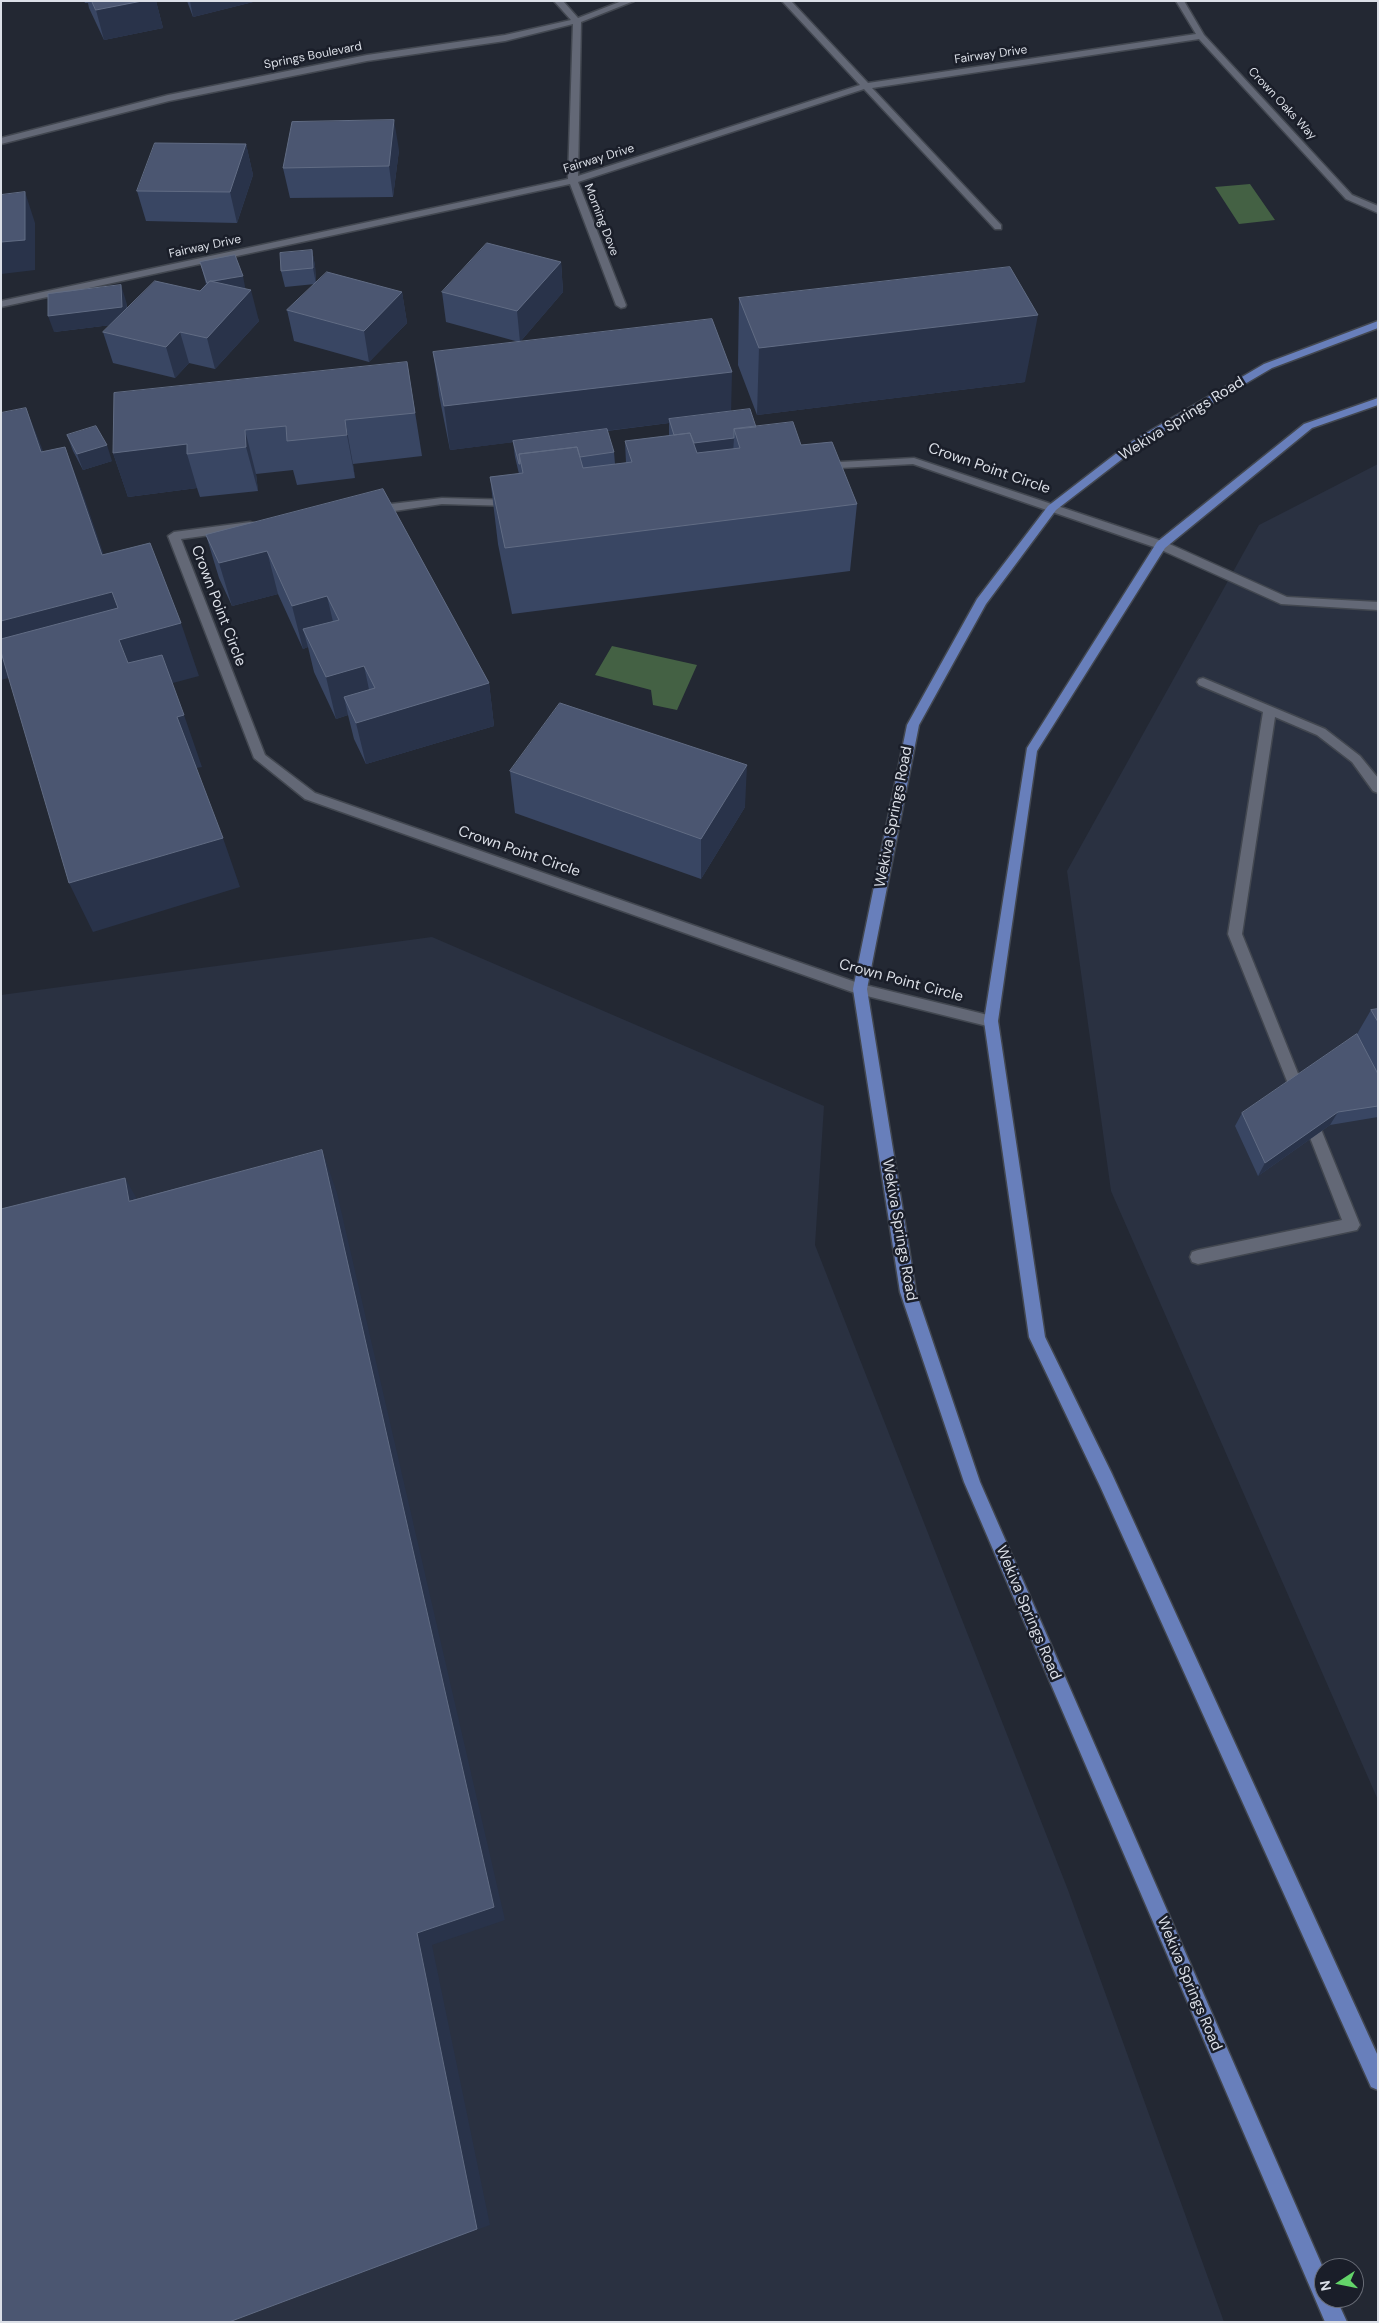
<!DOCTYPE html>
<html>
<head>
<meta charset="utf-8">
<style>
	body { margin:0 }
	#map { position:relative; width:1379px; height:2323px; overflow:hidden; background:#232833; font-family:"DM Sans",sans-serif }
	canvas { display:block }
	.frame { position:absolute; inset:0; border:2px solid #dbdfe7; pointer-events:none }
	.north { position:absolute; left:1314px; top:2258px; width:50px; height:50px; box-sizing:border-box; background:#1a1e29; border:1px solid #676b75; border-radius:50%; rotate:259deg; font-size:14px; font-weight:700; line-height:20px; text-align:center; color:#dbdfe7 }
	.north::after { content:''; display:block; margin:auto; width:18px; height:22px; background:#63d469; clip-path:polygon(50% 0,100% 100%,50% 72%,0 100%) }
</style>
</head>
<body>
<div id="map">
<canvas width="1379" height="2323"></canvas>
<div class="frame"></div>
<div class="north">N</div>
</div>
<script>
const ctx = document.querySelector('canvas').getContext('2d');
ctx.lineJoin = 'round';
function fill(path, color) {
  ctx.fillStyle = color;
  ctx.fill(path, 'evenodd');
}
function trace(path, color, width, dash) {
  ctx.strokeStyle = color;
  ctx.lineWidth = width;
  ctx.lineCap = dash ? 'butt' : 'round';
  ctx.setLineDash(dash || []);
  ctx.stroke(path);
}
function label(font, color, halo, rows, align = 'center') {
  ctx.font = font + ' "DM Sans",sans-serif';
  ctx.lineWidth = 5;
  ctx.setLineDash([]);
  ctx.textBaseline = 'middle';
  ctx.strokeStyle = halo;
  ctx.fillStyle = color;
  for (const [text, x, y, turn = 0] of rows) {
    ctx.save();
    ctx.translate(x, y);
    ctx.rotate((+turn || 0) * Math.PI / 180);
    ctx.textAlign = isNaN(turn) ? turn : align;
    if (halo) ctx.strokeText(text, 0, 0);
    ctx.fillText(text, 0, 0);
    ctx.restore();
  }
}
const built = new Path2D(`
	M1378,464V1800L1111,1191L1067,871L1259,525Z
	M432,937L824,1106L815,1245L1068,1890L1224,2322H1V995Z`);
const water = new Path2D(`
	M1250,184L1275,220L1239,224L1215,187Z
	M612,646L697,665L677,710L653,705L651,690L595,675Z`);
const minor = new Path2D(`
	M554,1H563L578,18L622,1H634L581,22L578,176L860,85L782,1H791L868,83L1196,34L1176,1H1184L1204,35L1352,195L1378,206V213L1346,199L1199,39L872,88L1001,225V229H995L864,89L578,182L626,305L625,307L621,308L616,305L570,184L1,307V301L568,179L573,24L505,41L367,61L169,101L1,144V138L168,95L367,55L505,35L571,20Z
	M914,458L1165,542L1287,597L1378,602V610L1281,604L1157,548L913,464L821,469L816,466L821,463Z
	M442,498L513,500L519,503L513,506L442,504L374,514L368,510L374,506Z
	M250,522L254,523L256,526L254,529L181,539L265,755L315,793L861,984L996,1017L998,1021L996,1025L991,1027L855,993L305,799L254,758L168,536L174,532Z
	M1203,678L1325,729L1360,756L1378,778V793L1373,791L1352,762L1317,735L1275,717L1242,934L1307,1096L1305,1100L1300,1102L1295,1100L1293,1096L1228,934L1263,712L1199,685L1197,682L1199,679Z
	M1309,1111L1314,1113L1316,1117L1360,1225L1357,1230L1198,1264L1192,1262L1190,1257L1192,1252L1198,1250L1342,1220L1302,1117L1304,1113Z`);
const major = new Path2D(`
	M1378,321V328L1272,368L1139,446L1056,510L986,604L919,725L867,989L916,1292L980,1482L1324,2270V2298H1336L1347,2322H1325L964,1482L900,1292L853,989L907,725L977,599L1048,506L1131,442L1264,364Z
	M1378,398V405L1312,428L1165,548L1037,751L998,1021L1045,1337L1112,1474L1378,2056V2090L1371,2087L1100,1486L1029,1337L984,1021L1027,748L1157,542L1304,424Z`);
const wall = new Path2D(`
	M84,1H156L163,28L104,40L89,8L88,3H85Z
	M187,1H257L193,17Z
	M246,144L253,175L237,223L146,221L137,191Z
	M399,150L393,197L290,198L283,168Z
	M312,250L315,266L316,282L402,292L407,323L369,362L294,341L287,310L315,284L285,287L281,271Z
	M200,262L246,289L259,321L215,369L189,363L175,378L113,363L103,332L111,325L54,332L126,301L127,309L200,291L206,284Z
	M561,262L563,292L520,342L731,411L756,427L801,445L857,504L850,571L512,614L498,544L490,477L519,474L515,457L513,442L450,450L439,395L433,352L519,342L446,322L442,292ZM669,423V436L625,441L626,463L615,464L614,452L607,431Z
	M739,298L1025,382L757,415L738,365Z
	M407,362L422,456L353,464L355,478L297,485L293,470L256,474L258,491L200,497L197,488L128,497L113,453Z
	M67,435L112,461L83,470L73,451Z
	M383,489L489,683L494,726L366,764L354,739L348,715L336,719L314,672L308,647L303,649L278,594L232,606L219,578L206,535Z
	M510,771L745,807L701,879L515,813Z
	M1378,1009V1117L1330,1125L1258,1176L1235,1126L1242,1113L1357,1034L1371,1010Z`);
const shadedWall = new Path2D(`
	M142,1H156L163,28L104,40L96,10Z
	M190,1H257L193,17Z
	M394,120L399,150L393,197L389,166Z
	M246,144L253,175L237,223L230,192Z
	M25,192L35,223V270L1,274V242Z
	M312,250L315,266L316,284L313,268Z
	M561,262L563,292L520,342L517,311Z
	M243,276L246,292L207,283Z
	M121,285L126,301L127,323L54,332L48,316Z
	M251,290L259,321L215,369L207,338Z
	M402,292L407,323L369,362L364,331Z
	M1038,315L1025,382L757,415L759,348Z
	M180,332L189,363L175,378L166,347Z
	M732,372L731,415L669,419V423L450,450L444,406Z
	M26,408L47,461L41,452Z
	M345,420L353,464L355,478L347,435Z
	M245,430L256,474L258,491L246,447Z
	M734,438L733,454L678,461V445Z
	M187,444V454L197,488L128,497L113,453Z
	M107,445L112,461L83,470L77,454Z
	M65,447L85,500L122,608L102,555Z
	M267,551L278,594L232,606L219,563Z
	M112,592L181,623L199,676L139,692L122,647L1,680V621Z
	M327,596L337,639L303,629L308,647L303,649L292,606Z
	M364,666L373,708L344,697L348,715L336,719L326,677Z
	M489,683L494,726L366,764L356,723Z
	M184,715L202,767L196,768L177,717Z
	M747,765L745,807L701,879V839Z
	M223,838L240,887L93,932L69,883Z
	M1338,1112L1330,1125L1258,1176L1265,1163Z
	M322,1150L337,1193L505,1920L432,1945L490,2225L229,2322L417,1933Z
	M125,1178L149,1220L129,1201Z`);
const building = new Path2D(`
	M92,1H142L96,10Z
	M394,120L389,166L283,168L292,122Z
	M155,143L246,144L230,192L137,191Z
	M25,192V240L1,242V195Z
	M487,243L561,262L517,311L442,292Z
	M312,250L313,268L281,271L280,253Z
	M235,255L243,276L213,281H210L207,283L200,262Z
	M1010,267L1038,315L759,348L739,298Z
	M327,272L402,292L364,331L287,310Z
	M155,281L200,291L210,281L251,290L207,338L180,332L166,347L103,332Z
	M121,285L122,307L48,316V294Z
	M712,319L732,372L444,406L433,352Z
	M407,362L415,413L345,420L347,435L287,441L286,426L245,430L246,447L187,454V444L113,453L114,393Z
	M26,408L41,452L65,447L102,555L150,543L181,623L119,640L128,663L162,655L184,715L177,717L223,838L69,883L1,652V639L118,608L112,592L1,621V413Z
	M750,409L756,427L734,429V438L694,443L690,433L674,435L669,419Z
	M793,422L801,445L832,442L857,504L505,548L490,477L523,473L519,454L577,447L583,468L632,462L625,441L690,433L697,453L740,448L734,429Z
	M96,426L107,445L77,454L67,435Z
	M607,429L614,452L580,457L577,447L519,454L520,464H519L513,441Z
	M383,489L489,683L356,723L344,697L375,688L364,666L326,677L303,629L339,620L327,596L292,606L267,551L219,563L206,535Z
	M560,703L747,765L701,839L510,771Z
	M1378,1009V1022L1371,1010Z
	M1357,1034L1378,1074V1106L1338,1112L1265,1163L1242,1113Z
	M322,1150L494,1907L417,1933L477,2229L229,2322H1V1209L125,1178L129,1201Z`);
const farStreetnames = [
	["Fairway Drive",991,55,-8],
	["Springs Boulevard",313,56,-11],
	["Crown Oaks Way",1282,104,47],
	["Fairway Drive",599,159,-17],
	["Morning Dove",601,220,69],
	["Fairway Drive",205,247,-12]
];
const streetNames = [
	["Wekiva Springs Road",1182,419,-32],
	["Crown Point Circle",989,469,19],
	["Crown Point Circle",218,606,69],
	["Wekiva Springs Road",894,817,-79],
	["Crown Point Circle",519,852,19],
	["Crown Point Circle",901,981,15],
	["Wekiva Springs Road",899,1230,80],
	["Wekiva Springs Road",1028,1613,67],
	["Wekiva Springs Road",1189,1984,67]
];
fill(built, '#2a3141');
fill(water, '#446144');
trace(minor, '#424750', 3);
trace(major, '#424750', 3);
fill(minor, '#636876');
fill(major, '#687fbb');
fill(wall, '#394663');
fill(shadedWall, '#29334a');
fill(building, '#4b5671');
trace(building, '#616c84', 1);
label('12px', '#dbdfe7', '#1a1e29', farStreetnames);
label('15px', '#dbdfe7', '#1a1e29', streetNames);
</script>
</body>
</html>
